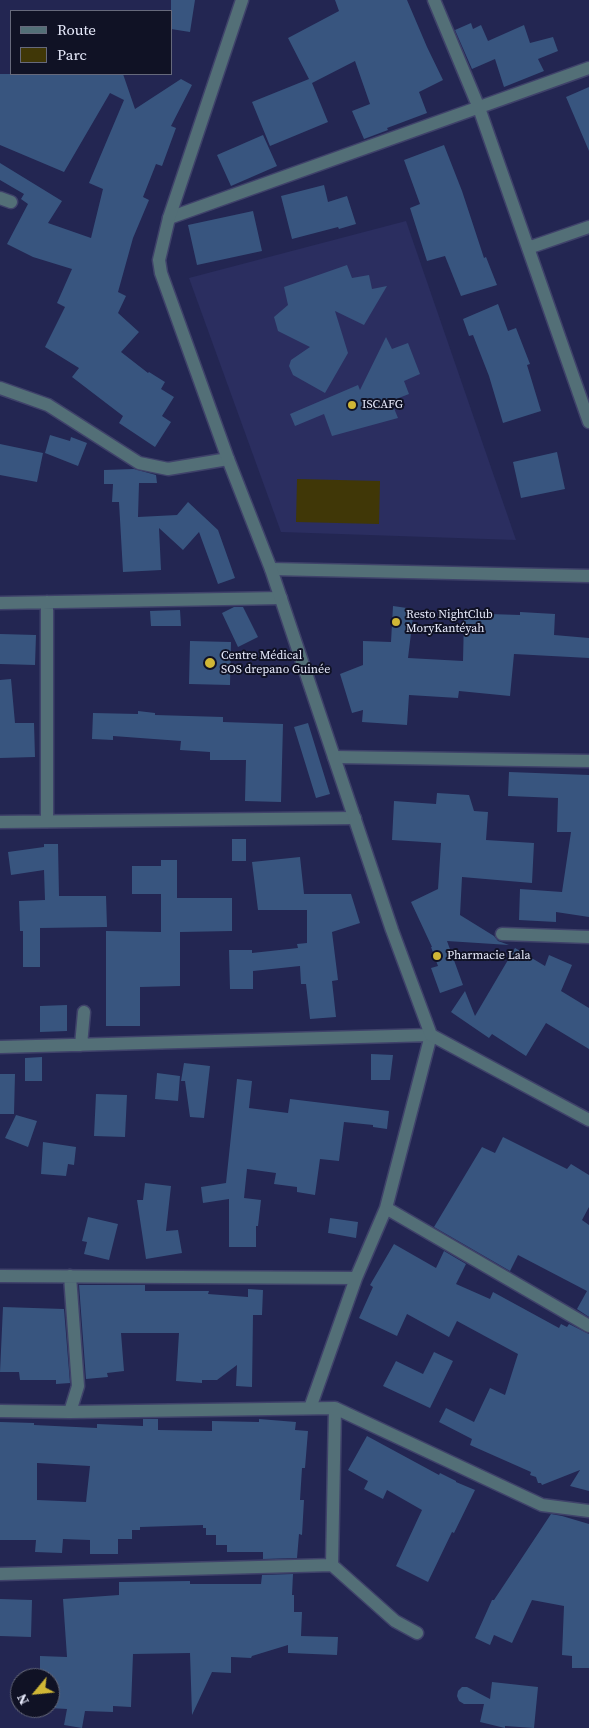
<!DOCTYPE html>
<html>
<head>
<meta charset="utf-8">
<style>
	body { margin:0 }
	#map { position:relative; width:589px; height:1728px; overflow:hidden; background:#232652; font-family:"Source Serif 4",serif }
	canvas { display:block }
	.legend { position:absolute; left:10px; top:10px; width:162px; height:65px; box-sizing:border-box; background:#101225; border:1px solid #66697b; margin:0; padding:6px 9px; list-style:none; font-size:15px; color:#e8ebfc }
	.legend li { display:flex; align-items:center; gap:10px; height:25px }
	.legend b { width:25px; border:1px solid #66697b }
	.north { position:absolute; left:10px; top:1668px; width:50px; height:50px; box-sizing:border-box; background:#101225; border:1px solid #66697b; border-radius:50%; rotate:242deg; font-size:14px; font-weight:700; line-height:20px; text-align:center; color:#e8ebfc }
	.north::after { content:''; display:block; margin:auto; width:18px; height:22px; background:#d0b736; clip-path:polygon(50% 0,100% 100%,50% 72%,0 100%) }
</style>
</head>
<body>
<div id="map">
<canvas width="589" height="1728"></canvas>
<ul class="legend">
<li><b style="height:6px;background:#536f77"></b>Route</li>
<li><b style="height:14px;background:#403707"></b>Parc</li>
</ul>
<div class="north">N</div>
</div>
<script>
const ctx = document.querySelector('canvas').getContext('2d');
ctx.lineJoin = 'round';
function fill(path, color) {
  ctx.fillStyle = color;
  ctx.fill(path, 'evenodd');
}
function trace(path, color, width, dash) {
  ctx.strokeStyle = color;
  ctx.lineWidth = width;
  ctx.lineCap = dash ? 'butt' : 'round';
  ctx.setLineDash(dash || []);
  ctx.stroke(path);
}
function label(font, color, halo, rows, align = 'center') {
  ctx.font = font + ' "Source Serif 4",serif';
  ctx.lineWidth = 4;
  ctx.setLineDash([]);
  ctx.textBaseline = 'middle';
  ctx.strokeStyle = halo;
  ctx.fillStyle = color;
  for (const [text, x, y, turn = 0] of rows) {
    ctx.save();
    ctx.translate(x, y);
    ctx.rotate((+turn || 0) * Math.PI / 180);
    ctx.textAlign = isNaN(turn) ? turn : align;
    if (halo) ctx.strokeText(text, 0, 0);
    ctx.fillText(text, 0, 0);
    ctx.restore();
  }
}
const built = new Path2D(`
	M406,221L516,540L281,532L189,278Z`);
const green = new Path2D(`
	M297,479L380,481L379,524L296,522Z`);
const building = new Path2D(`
	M171,0H195L190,32L171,29Z
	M335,0H407L427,47L443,80L419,92L427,113L387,128L388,130L364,139L352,111L370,104L355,61L312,83L328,122L270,146L252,102L309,79L288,38L339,11Z
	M471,23L473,29L481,25L488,41L524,25L530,43L553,37L558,51L538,59L544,71L504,87L495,59L472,69L455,30Z
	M0,74H123L135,109L181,79L192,85L171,126L176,128L162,166L156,164L143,197L149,200L133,238L118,292L126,296L118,313L139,332L121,352L148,373L149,372L165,382L161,389L174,397L162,416L171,422L155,447L119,423L123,416L72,377L79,368L45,347L65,307L57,303L72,269L33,257L7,244L28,204L21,199L24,194L0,180V163L62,201L48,223L91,238L103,189L89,183L124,100L110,93L64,172L0,145Z
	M589,87V151L566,97Z
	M263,135L277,166L231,186L217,155Z
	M444,145L462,191L484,258L486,257L497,285L461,296L445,256L427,261L410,208L420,204L404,160Z
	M324,185L328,202L347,196L356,224L339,229L338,227L292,239L281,196Z
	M253,211L262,251L197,265L188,225Z
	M347,265L352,278L369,275L372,289L387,286L364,325L335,311L348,353L325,393L293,375L289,366L291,360L310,347L278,331L274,317L288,305L284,287Z
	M498,304L508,331L516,328L530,364L527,365L541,411L503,423L489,376L473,335L469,336L463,319Z
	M386,337L392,349L408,343L420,374L404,381L409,394L391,401L398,418L332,436L324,414L295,426L290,414L358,385L360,390Z
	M50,435L70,441L71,437L87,443L78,466L45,453Z
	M0,444L43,453L37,482L0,475Z
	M557,452L565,489L521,498L513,462Z
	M134,469L156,475L157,483H139L138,517L177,515L188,502L218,530L235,578L218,584L199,532L183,550L159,528L161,570L123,572L119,502H112L113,484H104V470Z
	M393,606L414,609L408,658L463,661L464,619L489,620V614L520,615V612L555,614L554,635L589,638V658L514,654L510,696L459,691L458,698L409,695L407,725L362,722L363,710L352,713L340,674L363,665V641L391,642Z
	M234,607H243L258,637L238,647L222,613Z
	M180,610L181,626H151L150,611Z
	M0,634L36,635L35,665L0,664Z
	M190,641L231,642L230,685L189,684Z
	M11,679L15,723H34L35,757L0,758V680Z
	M138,711L155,713V715L223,717V722L283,724L281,802L245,801L246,760H210V752L180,750L181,741L113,736V740L92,739L93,713L138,714Z
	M308,723L330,794L316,798L294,727Z
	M509,772L589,775V917L556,912V922L519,920L520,889L562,892L571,832H557L558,798L508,796Z
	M437,793L469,795L474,811L488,812L486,840L534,843L532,883L462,877L460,915L494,936L498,941L509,945L447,941L463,985L440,993L431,968L438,966L431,947H432L411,902L438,889L441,843L392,840L394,801L436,804Z
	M232,839H246V861H232Z
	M44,844H58L59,896H106L107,927L40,928V967H23V931H20L19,901L45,900L44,870L11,875L8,852L44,847Z
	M300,857L304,894H351L360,923L332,932L338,980L332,981L336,1017L310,1019L306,984H301L300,966L253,971V989H230L229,950H252V953L298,948L297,944L307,943V910H258L252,862Z
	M161,860H177V898H232V931L180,932V986L140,987V1026H106V931L161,932V894H132V866H161Z
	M515,948L545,966L549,955L572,965L561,991L589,1008V1049L546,1023L526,1056L492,1034L489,1038L451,1012L465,991L475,1016Z
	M67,1005V1031L40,1032V1006Z
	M371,1054L393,1055L390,1080H371Z
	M42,1057V1081H25V1058Z
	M184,1063L210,1066L204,1118L190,1117L185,1081H181Z
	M157,1073L180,1076L178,1101L155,1099Z
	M0,1074H15L14,1114H0Z
	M237,1079L252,1081L249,1108L288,1113L290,1099L389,1111L387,1129L373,1127V1125L344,1122L339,1161L320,1159L315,1195L297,1192V1187L274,1184L276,1173L247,1169L244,1198L261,1200L258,1226H256V1247H229V1199L203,1203L201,1187L226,1183Z
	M96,1094L127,1095L125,1137L94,1136Z
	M16,1115L37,1121L28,1147L5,1138Z
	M503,1137L567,1169L571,1164L589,1175V1207L582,1220L589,1225V1317L577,1309L587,1291L518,1255L510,1271L434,1227L482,1147L495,1153Z
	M43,1142L76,1147L74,1165L68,1164L66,1176L41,1174Z
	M145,1183L171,1186L166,1231L178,1230L182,1253L146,1259L137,1200H143Z
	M88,1217L118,1224L109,1260L84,1254L87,1242L82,1241Z
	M330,1218L358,1222L356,1238L328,1233Z
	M394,1244L436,1268L444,1251L466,1264L456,1284L490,1299L493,1292L559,1328L561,1324L567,1327L569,1324L589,1334V1491L570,1486L580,1470L542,1485L541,1483H538L536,1477L530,1475L531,1472L470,1445L472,1439L439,1422L446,1408L474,1422L490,1388L505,1395L518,1354L457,1321L449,1337L407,1314L397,1336L359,1318L373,1287L370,1285Z
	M79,1285H145V1291H209L208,1294L248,1297V1289L263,1290L262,1315H253L252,1387L236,1386L237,1365L217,1380H202V1383L176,1381L179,1333H121L124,1371L107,1373L108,1377L86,1379Z
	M3,1307L64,1309L70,1383L56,1384V1380H20L19,1372H0Z
	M434,1352L453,1361L430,1408L383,1386L396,1361L423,1374Z
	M143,1419H158V1430L212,1431V1421L259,1422V1419L296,1422L295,1430L308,1431L305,1468H302L300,1500H304L302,1535L299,1534L297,1558L263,1559V1552H227V1545H216V1535H206V1528H203V1525L140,1527V1530H132V1539H118V1554H90V1540L63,1539L62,1553L35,1552L36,1540H0V1422L34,1423V1425L97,1428V1424L143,1426ZM37,1463L90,1466L86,1502L37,1500Z
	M367,1436L439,1475L440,1473L456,1481V1482L475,1490L454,1533L452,1532L428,1582L396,1566L422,1510L387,1490L383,1499L364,1489L368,1481L348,1470Z
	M551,1514L562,1516L589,1524V1668H572V1656L562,1655L564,1606L532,1600L512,1643L494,1635L490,1645L475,1638L492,1600H494Z
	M293,1574L292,1595H294V1612H302L301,1636L338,1637L337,1655L288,1653V1645L252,1656L251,1658L231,1657V1673L212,1672L192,1715L190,1653L133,1654L131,1707L113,1706V1712L85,1711L82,1728L64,1725L67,1709L50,1708V1678H40V1656L67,1657L63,1599L119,1595V1582L190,1581V1584H261L262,1575Z
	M0,1599L32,1600L31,1637L0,1636Z
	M492,1682L538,1687L534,1728L505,1726V1728L480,1722L484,1704H464L459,1701L457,1696L458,1691L462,1687H467L490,1699Z`);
const minor = new Path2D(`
	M434,0L479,108L589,422
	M0,198L11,202
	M169,218L589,68
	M528,248L589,227
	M0,388L48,405L139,463L168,469L228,459
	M271,569L589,576
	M47,602V821
	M0,603L281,598
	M334,757L589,761
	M0,822L355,818
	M502,934L589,937
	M81,1045L84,1012
	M0,1047L431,1035L386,1208L356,1278L310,1408
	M386,1208L589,1326
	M0,1276L356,1278
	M0,1411L70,1412L335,1408L542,1505L589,1511
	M70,1412L78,1386L70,1276
	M332,1565L335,1408
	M0,1574L332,1565L395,1621L417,1633`);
const tertiary = new Path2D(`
	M242,0L169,218L159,260L161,273L228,459L271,569L392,930L431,1035L589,1120`);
const markers = [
	[352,405,5,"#d0b736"],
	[396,622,5,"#d0b736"],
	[210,663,6,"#d0b736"],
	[437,956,5,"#d0b736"]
];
const poiNames = [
	["ISCAFG",362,405],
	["Resto NightClub",406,615],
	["MoryKantéyah",406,629],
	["Centre Médical",221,656],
	["SOS drepano Guinée",221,670],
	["Pharmacie Lala",447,956]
];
fill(built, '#2b2e60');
fill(green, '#403707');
fill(building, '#38557f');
trace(minor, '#3f426a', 15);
trace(tertiary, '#3f426a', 15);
trace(minor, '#536f77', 12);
trace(tertiary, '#536f77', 12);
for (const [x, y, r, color] of markers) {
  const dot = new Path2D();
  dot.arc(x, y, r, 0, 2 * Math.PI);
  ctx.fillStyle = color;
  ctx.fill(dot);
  trace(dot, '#101225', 2);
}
label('12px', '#e8ebfc', '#101225', poiNames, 'left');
</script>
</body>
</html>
